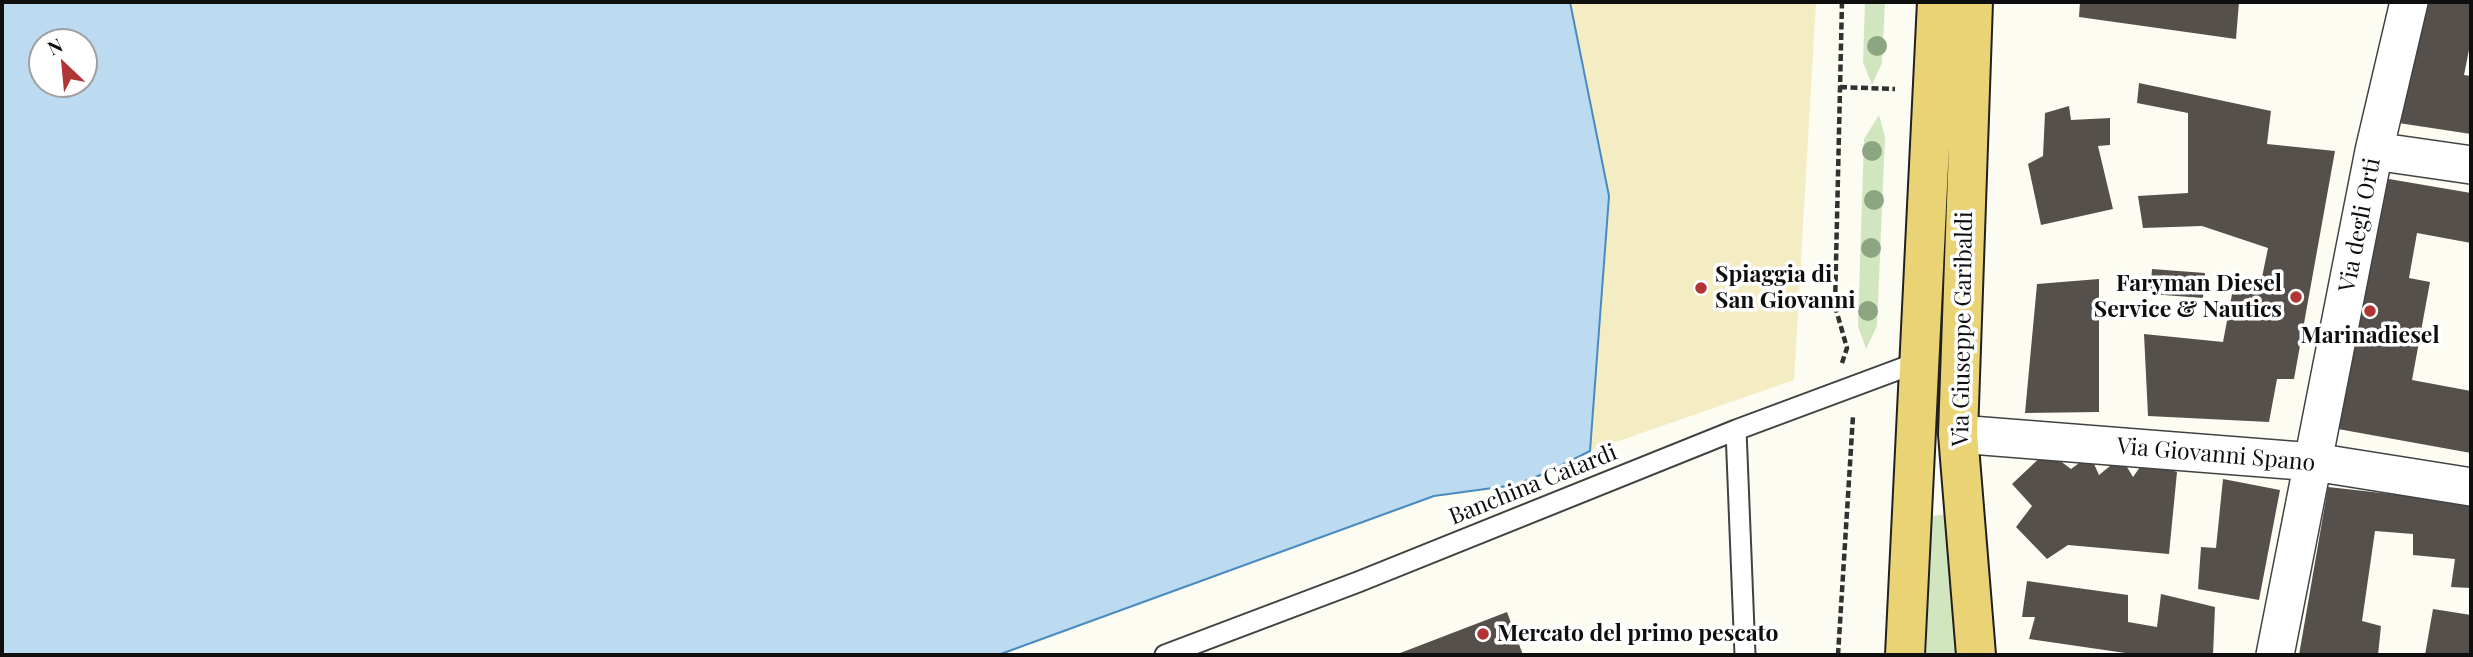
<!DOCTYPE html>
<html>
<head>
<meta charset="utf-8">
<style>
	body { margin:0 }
	#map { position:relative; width:2473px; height:657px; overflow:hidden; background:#fdfcf2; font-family:"Playfair Display",serif }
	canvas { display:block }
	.frame { position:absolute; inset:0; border:4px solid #0f0f0f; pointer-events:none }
	.north { position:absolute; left:28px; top:28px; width:70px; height:70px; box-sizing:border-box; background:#fff; border:2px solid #9f9f9f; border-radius:50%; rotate:334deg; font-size:19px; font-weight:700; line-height:28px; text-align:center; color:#0f0f0f }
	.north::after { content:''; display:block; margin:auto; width:24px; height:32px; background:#b03535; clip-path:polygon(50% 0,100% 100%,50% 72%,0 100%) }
</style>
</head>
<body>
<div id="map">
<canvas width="2473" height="657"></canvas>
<div class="frame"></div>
<div class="north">N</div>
</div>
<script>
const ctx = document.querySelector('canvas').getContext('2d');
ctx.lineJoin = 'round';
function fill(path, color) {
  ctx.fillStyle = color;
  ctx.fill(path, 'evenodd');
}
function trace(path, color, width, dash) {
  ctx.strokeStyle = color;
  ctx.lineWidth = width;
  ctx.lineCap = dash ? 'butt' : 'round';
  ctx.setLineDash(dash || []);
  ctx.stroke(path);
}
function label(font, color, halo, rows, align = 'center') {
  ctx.font = font + ' "Playfair Display",serif';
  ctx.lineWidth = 7;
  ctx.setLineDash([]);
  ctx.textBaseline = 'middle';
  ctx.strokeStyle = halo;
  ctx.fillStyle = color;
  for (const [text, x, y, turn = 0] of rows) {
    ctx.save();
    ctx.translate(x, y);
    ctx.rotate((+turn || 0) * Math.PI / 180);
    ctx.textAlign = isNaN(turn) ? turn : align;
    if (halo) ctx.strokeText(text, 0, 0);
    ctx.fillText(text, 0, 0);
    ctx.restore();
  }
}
const green = new Path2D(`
	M1865,2H1885L1882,63L1872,85L1863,62Z
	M1879,115L1885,137L1877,326L1866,349L1858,326L1864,139Z
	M1946,514L1959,655H1926L1932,516Z`);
const sand = new Path2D(`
	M1570,2H1816L1794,380L1590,451L1609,196Z`);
const water = new Path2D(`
	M2,2H1570L1609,196L1590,451L1548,472L1515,485L1434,496L998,655H2ZM42,42H84V84H42Z`);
const building = new Path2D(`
	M2080,2H2239L2236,39L2079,17Z
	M2419,2H2471V40L2464,75L2471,76V134L2392,122Z
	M2139,83L2271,111L2267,144L2335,151L2294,379H2277L2269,422L2148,416L2144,334L2223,342L2233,289L2259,292L2268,248L2202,226L2143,228L2138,196L2188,193V113L2137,103Z
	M2069,106L2071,120L2110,118V145L2098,146L2113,209L2041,225L2028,164L2043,156L2045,113Z
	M2383,178L2471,193V243L2417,233L2409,278L2430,282L2412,380L2471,391V453L2338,429Z
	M2152,269L2205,273L2203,298L2150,294Z
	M2099,279V412L2025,413L2037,284Z
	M2047,451L2071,469L2090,455L2099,475L2121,457L2133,477L2145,460L2177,472L2169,554L2068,545L2047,559L2016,527L2032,506L2012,484Z
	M2223,479L2280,490L2259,600L2198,589L2201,547L2216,548Z
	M2328,487L2471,503V588L2451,587L2455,559L2413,555V534L2375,531L2362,621L2381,626L2378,655H2299Z
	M2027,581L2128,595V622L2157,627L2161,594L2215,607L2213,655H2139L2029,639L2035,617H2022Z
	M2433,609L2471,615V655H2425Z
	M1507,612L1523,655H1395Z`);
const path = new Path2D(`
	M1840,87L1895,89
	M1842,363L1847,348L1835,306L1842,2
	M1838,655L1853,416`);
const service = new Path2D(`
	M1736,430L1745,655
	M1165,655L1358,582L1736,430L1924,360`);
const minor = new Path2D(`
	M2374,151L2471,165
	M1958,434L2314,462L2471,487
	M2275,655L2374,151L2409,2`);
const primary = new Path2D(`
	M1973,2L1958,434L1976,655
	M1905,655L1937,2`);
const trees = [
	[1877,46],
	[1872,151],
	[1874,200],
	[1871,248],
	[1868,311]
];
const markers = [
	[1701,288,7,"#b03535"],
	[2296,297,7,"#b03535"],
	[2370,311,7,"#b03535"],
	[1483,634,7,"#b03535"]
];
const streetNames = [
	["Via degli Orti",2360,225,-79],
	["Via Giuseppe Garibaldi",1963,329,-89],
	["Via Giovanni Spano",2216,455,5],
	["Banchina Catardi",1533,485,-22]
];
const poiNames = [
	["Spiaggia di",1715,275],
	["San Giovanni",1715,301],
	["Faryman Diesel",2282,284,"right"],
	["Service & Nautics",2282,310,"right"],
	["Marinadiesel",2370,336,"center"],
	["Mercato del primo pescato",1497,634]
];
fill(green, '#d1e5be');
fill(sand, '#f4ecc3');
fill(water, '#bcdaf0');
trace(water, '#4a8bbf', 2);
fill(building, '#56504c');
trace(service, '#424242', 23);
trace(minor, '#424242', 40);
trace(primary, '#202020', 42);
trace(path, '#313131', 4.5, [7, 3.5]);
trace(service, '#fff', 19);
trace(minor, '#fff', 37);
trace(primary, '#ead375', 38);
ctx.fillStyle = '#8ca681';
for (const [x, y] of trees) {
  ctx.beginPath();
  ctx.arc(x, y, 10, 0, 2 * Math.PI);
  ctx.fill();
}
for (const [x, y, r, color] of markers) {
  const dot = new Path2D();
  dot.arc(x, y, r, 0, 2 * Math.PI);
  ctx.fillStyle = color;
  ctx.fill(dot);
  trace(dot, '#fff', 2.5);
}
label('23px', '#0f0f0f', '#fff', streetNames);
label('bold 23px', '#0f0f0f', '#fff', poiNames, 'left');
</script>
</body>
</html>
